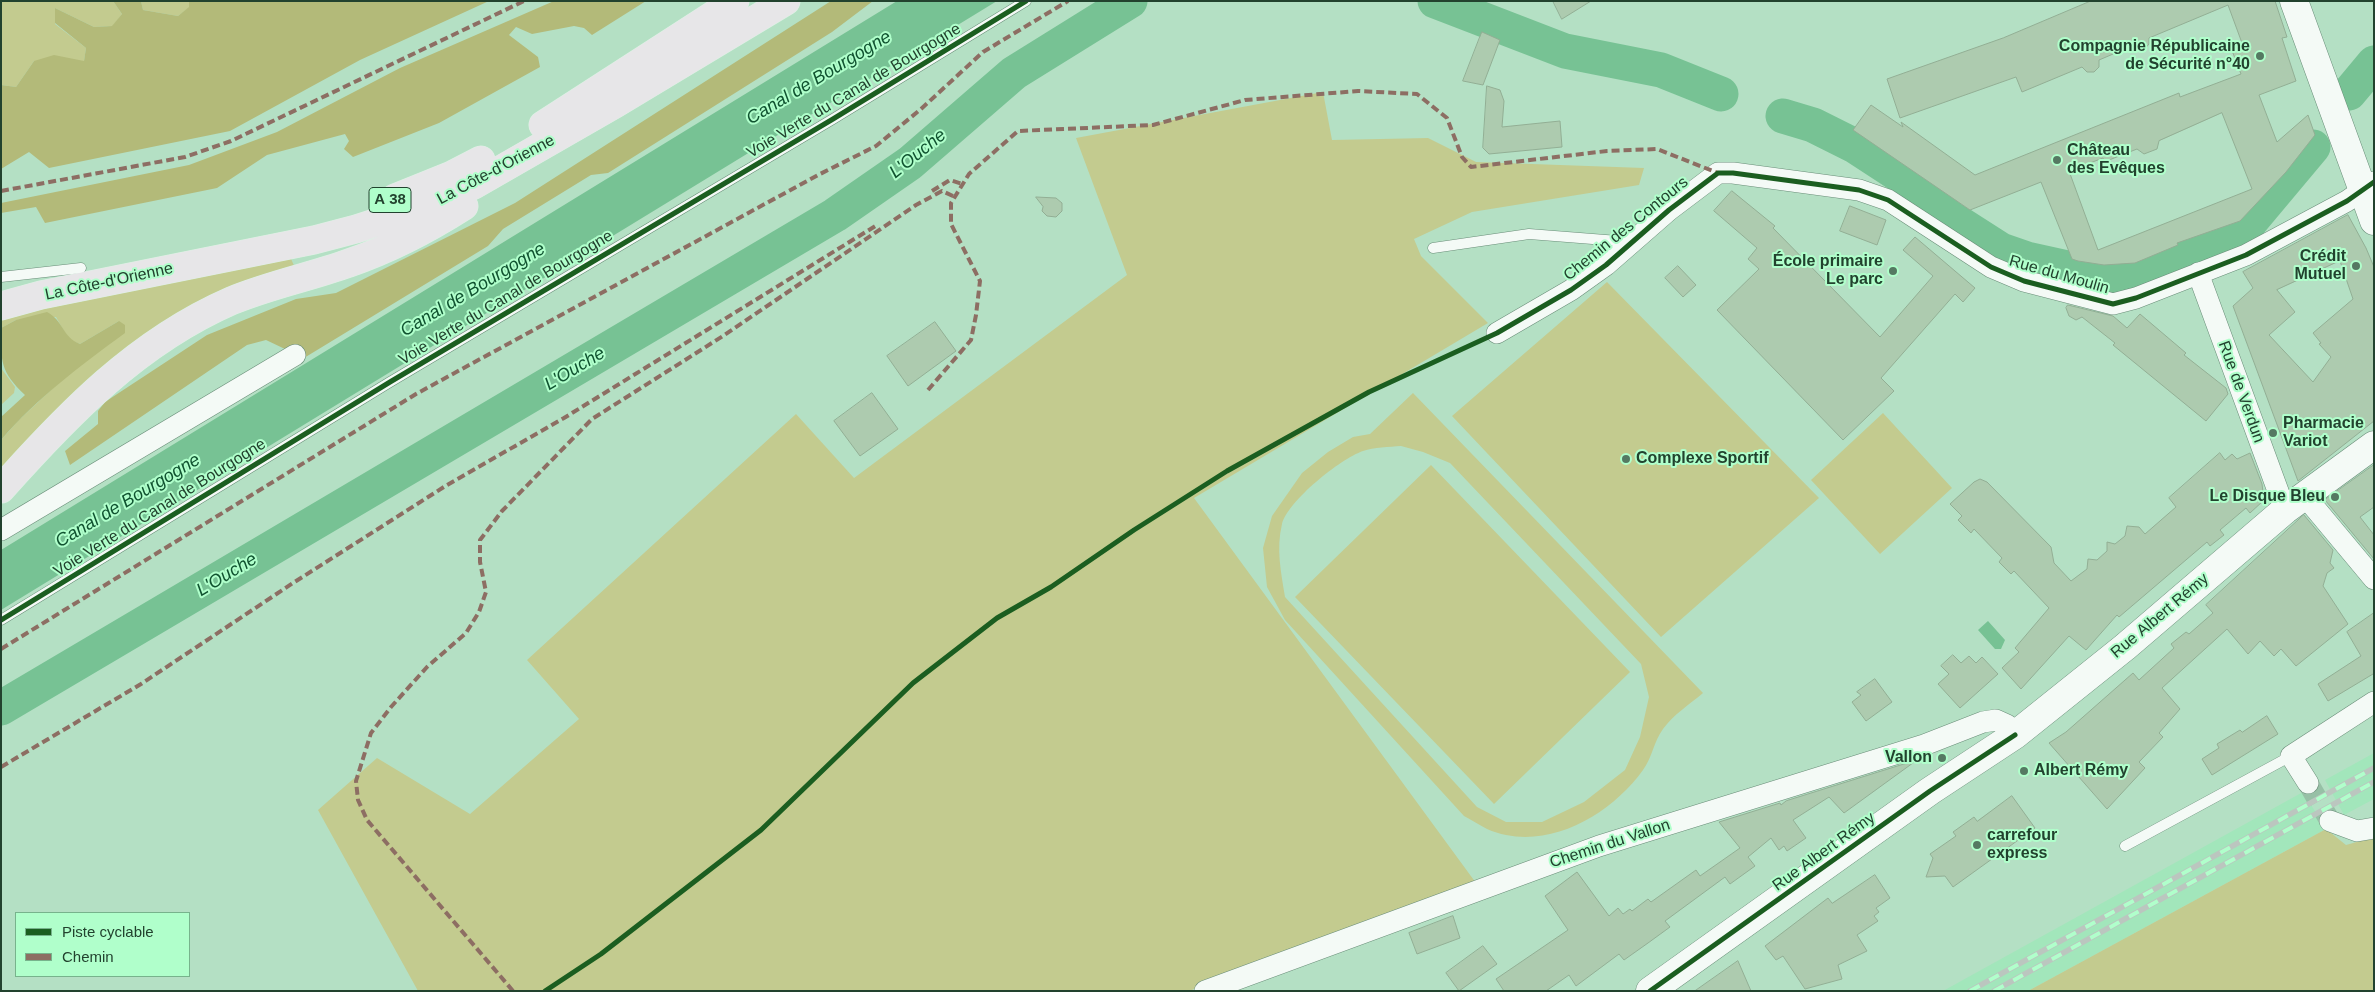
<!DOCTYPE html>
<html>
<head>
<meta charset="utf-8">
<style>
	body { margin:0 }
	#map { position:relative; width:2375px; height:992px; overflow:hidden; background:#b4e0c4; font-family:Arial,sans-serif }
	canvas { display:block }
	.frame { position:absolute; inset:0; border:2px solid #22422e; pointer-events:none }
	.legend { position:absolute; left:15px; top:912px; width:175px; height:65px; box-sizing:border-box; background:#b0ffcb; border:1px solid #77b38c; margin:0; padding:6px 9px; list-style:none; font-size:15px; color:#22422e }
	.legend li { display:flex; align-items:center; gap:10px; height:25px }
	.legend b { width:25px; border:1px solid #77b38c }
</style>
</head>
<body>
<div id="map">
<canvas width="2375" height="992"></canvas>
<div class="frame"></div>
<ul class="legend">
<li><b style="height:6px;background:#1b5e20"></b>Piste cyclable</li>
<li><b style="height:6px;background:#8d6e63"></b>Chemin</li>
</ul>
</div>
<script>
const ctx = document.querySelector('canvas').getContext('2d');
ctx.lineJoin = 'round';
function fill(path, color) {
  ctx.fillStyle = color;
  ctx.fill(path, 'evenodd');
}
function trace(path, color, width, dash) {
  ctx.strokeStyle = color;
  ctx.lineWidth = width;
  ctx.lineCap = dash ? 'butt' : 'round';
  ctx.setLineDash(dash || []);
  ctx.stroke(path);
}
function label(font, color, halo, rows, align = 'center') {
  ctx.font = font + ' Arial,sans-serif';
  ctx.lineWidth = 4;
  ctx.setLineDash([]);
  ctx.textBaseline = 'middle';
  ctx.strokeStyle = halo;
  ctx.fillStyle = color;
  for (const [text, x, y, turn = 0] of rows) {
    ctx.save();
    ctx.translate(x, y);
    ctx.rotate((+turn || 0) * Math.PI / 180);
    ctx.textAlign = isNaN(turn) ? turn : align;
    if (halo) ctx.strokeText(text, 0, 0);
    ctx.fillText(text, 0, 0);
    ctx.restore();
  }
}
const built = new Path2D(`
	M2374,753V799L2344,815L2325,780Z
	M2303,792L2326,829L2028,991H1943Z`);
const green = new Path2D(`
	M1,1H113L122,14L113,26L94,27L55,8V24L86,48L84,61H34L16,87L1,85Z
	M141,1H189L190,7L178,16L143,10Z
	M1323,92L1332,140L1428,138L1476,162L1644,168L1639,185L1472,212L1414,239L1421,256L1488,323L1194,498L1476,883L1189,991H418L318,810L377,758L470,814L579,719L527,660L796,414L854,478L1127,275L1076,138Z
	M289,254L295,268C263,280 229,290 198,304C121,339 57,409 1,471V440L19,420L66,376L119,321L80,344L69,340L56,317L16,320L1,328V315Z
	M1607,282L1819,498L1661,637L1452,416Z
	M1,368L15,387L14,393L1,405Z
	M1413,393L1703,693C1690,704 1673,715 1663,729C1654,741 1652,758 1643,770C1610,816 1544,854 1487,829C1479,825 1472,820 1464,816L1285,620L1267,587L1263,548L1272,516L1302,473L1328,452L1353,437L1370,434ZM1401,446L1423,452L1450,463L1641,664L1649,697L1640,737L1625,770L1584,802L1542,822H1506L1477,807L1285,597C1281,572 1276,549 1282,524C1288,501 1340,459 1363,451C1374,447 1389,447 1401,446Z
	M1883,413L1952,488L1880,554L1811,480Z
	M1431,465L1630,672L1494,804L1295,597Z
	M2326,829L2346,845L2374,837V991H2028Z`);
const forest = new Path2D(`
	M113,1H141L143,10L178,16L189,7V1H489L360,60L230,131L49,168L29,152L1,169V85L16,87L34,61L54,55L84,61L86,48L55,23V8L94,27L112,26L122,14Z
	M554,1H646L592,35L584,28L574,26L532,34L516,27L509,35L538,57L540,67L439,123L353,157L344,149L349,141L345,134L267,155L217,188L45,223L36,207L1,213V203L189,165L277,132L400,68Z
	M831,1H873L832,32L608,173L591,175L503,229L488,246L304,358L266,340L247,345L70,465L65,451L98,424V411L105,402L207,335L296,299L336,293L515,203Z
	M47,312C64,321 62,337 80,344L119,321L125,325V333C80,366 37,398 1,440V417L25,395C0,371 1,362 1,328L16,320Z`);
const water = new Path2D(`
	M897,1H997L1,610V550Z
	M1988,621L2005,640L2001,649H1995L1978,630Z`);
const river = new Path2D(`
	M1435,1L1565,51L1661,70L1721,94
	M2349,93L2374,63
	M1783,116L1813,125L1855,146L1901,176L1951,218L2001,250L2027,259L2095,274L2119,276L2157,267L2246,227L2313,147
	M1,708L835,215L910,163L1014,73L1130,1`);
const building = new Path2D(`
	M1553,1H1591L1562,19Z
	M2091,1H2275L2287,37L2282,38L2296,81L2259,95L2277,142L2308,115L2315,135L2286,172L2240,221L2177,243L2178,245L2135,263L2104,265L2078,261L2072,259L2041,182L1970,210L1853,130L1871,105L1903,127L1901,122L1975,175L2179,93L2180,97L2241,74L2231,48L2242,43L2228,5L2149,38V44L2144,50H2137L2132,46L2099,60V67L2094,72H2087L2082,67L2022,92L2016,77L1900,118L1887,79L2003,38ZM2222,113L2252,189L2098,250L2069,171L2103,158L2104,162L2137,149L2144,154L2157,149L2159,141Z
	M1482,32L1500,40L1483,85L1463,81Z
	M1487,86L1500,90L1504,101L1502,127L1560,121L1562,147L1489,154L1483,148Z
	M1732,191L1775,226L1773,228L1880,337L1933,276L1903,250L1915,237L1975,288L1963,302L1955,294L1881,378L1894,391L1843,440L1717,310L1759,269L1748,259L1757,248L1714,211Z
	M1036,197L1056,198L1062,203V211L1056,217L1047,216L1042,211L1043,207Z
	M1850,206L1886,220L1877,245L1840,231Z
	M2348,215L2366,248L2374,267V421L2298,481L2233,306L2253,288L2243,272ZM2340,261L2353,299L2313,333L2321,343L2319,344L2331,357L2313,382L2269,335L2295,312L2277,290Z
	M1678,266L1696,285L1683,297L1665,278Z
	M2068,305L2113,316L2127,328L2140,314L2186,353L2184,355L2226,388L2228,394L2206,421L2113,345L2115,343L2082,317L2076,320L2069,316L2066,308Z
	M935,322L956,351L908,386L887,356Z
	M872,393L898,429L860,456L834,421Z
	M2220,453L2225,460L2232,454L2237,459L2250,453L2262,484L2263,492L2259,498L2263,501L2250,513L2246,508L2220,530L2224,535L2210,546L2207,542L2119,617L2117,615L2086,650L2069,636L2021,689L2002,668L2019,652L2015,648L2049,608L2014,571L2011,574L1999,562L2002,558L1974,529L1971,533L1958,520L1962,516L1950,504L1974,482L1980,479L1987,482L2051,547L2054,563L2071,581L2087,569L2088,559L2097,560L2107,551V542L2115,544L2125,536L2127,526L2139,527L2145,534L2176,507L2169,498Z
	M2374,465V507L2360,517L2374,535V559L2325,500Z
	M2304,515L2333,550L2330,563L2334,568L2327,573L2323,586L2348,624L2296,666L2281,649L2274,656L2260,641L2248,654L2227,629L2162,688L2180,709L2159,733L2163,737L2139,762L2145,768L2107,809L2049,743L2066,732L2133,673L2139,680L2174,648L2171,644L2186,632L2189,634L2213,613L2206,605Z
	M2374,613V676L2373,674L2328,701L2318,684L2361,656L2347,632Z
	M1953,655L1961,663L1969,656L1976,663L1982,657L1998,674L1960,708L1938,684L1949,674L1941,666Z
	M1875,679L1892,702L1866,721L1852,702L1861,695L1857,692Z
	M2267,716L2278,734L2212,775L2202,759L2219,748L2217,744L2240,730L2242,732Z
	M1917,760L1844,813L1829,797L1793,820L1806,838L1787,851L1784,846L1779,850L1771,838L1748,857L1755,866L1730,884L1725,877L1665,921L1670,927L1648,943L1624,960L1619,954L1576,986L1569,975L1546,991H1504L1496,979L1568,930L1545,896L1577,872L1609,916L1618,908L1623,914L1630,909L1632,911L1648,899L1651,902L1696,870L1700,876L1740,848L1719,822L1780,803L1781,805L1786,801Z
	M2012,796L2035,828L1953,887L1945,876L1926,877L1933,858L1930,854L1956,836L1953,832L1974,817L1977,821Z
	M1875,875L1890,898L1876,908L1879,912L1874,916L1878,921L1857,935L1867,951L1838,965L1842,979L1805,989L1783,956L1776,960L1765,946L1828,898L1832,903Z
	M1453,916L1460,938L1417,954L1409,933Z
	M1483,946L1497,964L1459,991L1446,973Z
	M1738,961L1751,991H1695Z`);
const minorTunnel = new Path2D(`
	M2308,783L2330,821`);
const service = new Path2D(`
	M1433,248L1529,234L1631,242
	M1,277L81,268
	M1,620L390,382L833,119L1026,1
	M2125,846L2291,756`);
const minor = new Path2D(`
	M2198,273L2285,510
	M1497,333L1571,290L1606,265L1669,210L1718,173H1733L1859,190L1888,200L1991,267L2024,281L2113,304L2136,298L2246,255L2347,201L2374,182
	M2304,495L2374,579
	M1,530L295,355
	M2308,783L2291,756L2374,702
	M2330,821L2357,831L2374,828
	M1205,991L1599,846L1924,745L1983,722L1996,720L2007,725L2015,735`);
const secondary = new Path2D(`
	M2294,1L2374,221
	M1650,991L1930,791L2015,735L2125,647L2285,510L2374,445`);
const motorway = new Path2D(`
	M543,125L735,1
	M395,198L452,175L481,160
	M1,306L41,295L314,240L356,229L427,206L474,185L615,104L786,1
	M1,489C68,414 137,342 231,301C269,285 310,277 349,263C390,249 428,229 464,206`);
const rail = new Path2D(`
	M1970,991L2374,768
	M1994,991L2374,782`);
const quiet = new Path2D(`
	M1,191L185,157L231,141L524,1
	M932,191L950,180L962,184
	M928,390L971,340L976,315L980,281L951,224V203L969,174L1018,131L1153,125L1245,100L1358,91L1417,94L1447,118L1462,157L1471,167L1607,151L1657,149L1718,173
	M1,649L416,394L818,175L876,146L921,109L983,52L1068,1
	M1,767L141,684L293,583L447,485L564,418L877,225
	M513,991L367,820L358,800L356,781L371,733L391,707L427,667L466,633L479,612L486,592L480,562V540L502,511L592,419L723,336L916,205L942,191L955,197`);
const cycleway = new Path2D(`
	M1,620L390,382L833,119L1026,1
	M545,991L601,954L761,830L913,683L997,618L1051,587L1134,530L1227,471L1369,392L1497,333L1571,290L1606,265L1669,210L1718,173H1733L1859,190L1888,200L1991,267L2024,281L2113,304L2136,298L2246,255L2347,201L2374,182
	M1650,991L1930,791L2015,735`);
const markers = [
	[2260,56,5,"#557962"],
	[2057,160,5,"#557962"],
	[2356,266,5,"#557962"],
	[1893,271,5,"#557962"],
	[2273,433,5,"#557962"],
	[1626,459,5,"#557962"],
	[2335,497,5,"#557962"],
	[1942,758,5,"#557962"],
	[2024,771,5,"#557962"],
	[1977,845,5,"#557962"]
];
const shields = [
	[390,200,42]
];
const shieldNames = [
	["A 38",390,200]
];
const poiNames = [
	["Compagnie Républicaine",2250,47],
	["de Sécurité n°40",2250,65],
	["Château",2067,151,"left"],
	["des Evêques",2067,169,"left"],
	["Crédit",2346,257],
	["Mutuel",2346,275],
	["École primaire",1883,262],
	["Le parc",1883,280],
	["Pharmacie",2283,424,"left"],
	["Variot",2283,442,"left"],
	["Complexe Sportif",1636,459,"left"],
	["Le Disque Bleu",2325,497],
	["Vallon",1932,758],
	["Albert Rémy",2034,771,"left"],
	["carrefour",1987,836,"left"],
	["express",1987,854,"left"]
];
const streetNames = [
	["Voie Verte du Canal de Bourgogne",854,91,-31],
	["La Côte-d'Orienne",496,170,-28],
	["Chemin des Contours",1626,229,-39],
	["Rue du Moulin",2059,275,16],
	["La Côte-d'Orienne",109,282,-12],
	["Voie Verte du Canal de Bourgogne",506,298,-31],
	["Rue de Verdun",2241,392,70],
	["Voie Verte du Canal de Bourgogne",160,508,-32],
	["Rue Albert Rémy",2160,616,-40],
	["Chemin du Vallon",1610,844,-18],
	["Rue Albert Rémy",1824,852,-36]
];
const waterNames = [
	["Canal de Bourgogne",819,78,-31],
	["L'Ouche",918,154,-39],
	["Canal de Bourgogne",473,290,-31],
	["L'Ouche",575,369,-31],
	["Canal de Bourgogne",128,501,-31],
	["L'Ouche",227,575,-31]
];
fill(built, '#a2e6bb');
fill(green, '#c3cb8f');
fill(forest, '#b3ba79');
fill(water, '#77c294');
trace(river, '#77c294', 35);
fill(building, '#adcbaf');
trace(building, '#92ae94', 1);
trace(minorTunnel, '#97c0a6', 21, [21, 11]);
trace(service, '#698d78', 11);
trace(minor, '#698d78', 22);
trace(secondary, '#698d78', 29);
trace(motorway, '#ddf1e4', 29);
trace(service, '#f4faf6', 10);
trace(minor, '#f4faf6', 21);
trace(secondary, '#f4faf6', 28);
trace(motorway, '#e7e6e8', 28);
trace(rail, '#bbc6bf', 5.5);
trace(rail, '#b0ffcb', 4, [11]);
trace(quiet, '#8d6e63', 4, [8, 4]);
trace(cycleway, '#1b5e20', 5);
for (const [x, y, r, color] of markers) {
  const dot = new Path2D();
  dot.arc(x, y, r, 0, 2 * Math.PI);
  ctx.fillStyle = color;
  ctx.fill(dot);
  trace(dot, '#b0ffcb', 2);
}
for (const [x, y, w] of shields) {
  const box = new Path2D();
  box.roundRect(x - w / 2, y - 12.5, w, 25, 4);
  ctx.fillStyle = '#b0ffcb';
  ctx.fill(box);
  trace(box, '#22422e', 1);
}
label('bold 15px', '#22422e', null, shieldNames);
label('bold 16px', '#22422e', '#b0ffcb', poiNames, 'right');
label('16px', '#22422e', '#b0ffcb', streetNames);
label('italic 18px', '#105330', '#b0ffcb', waterNames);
</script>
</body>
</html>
